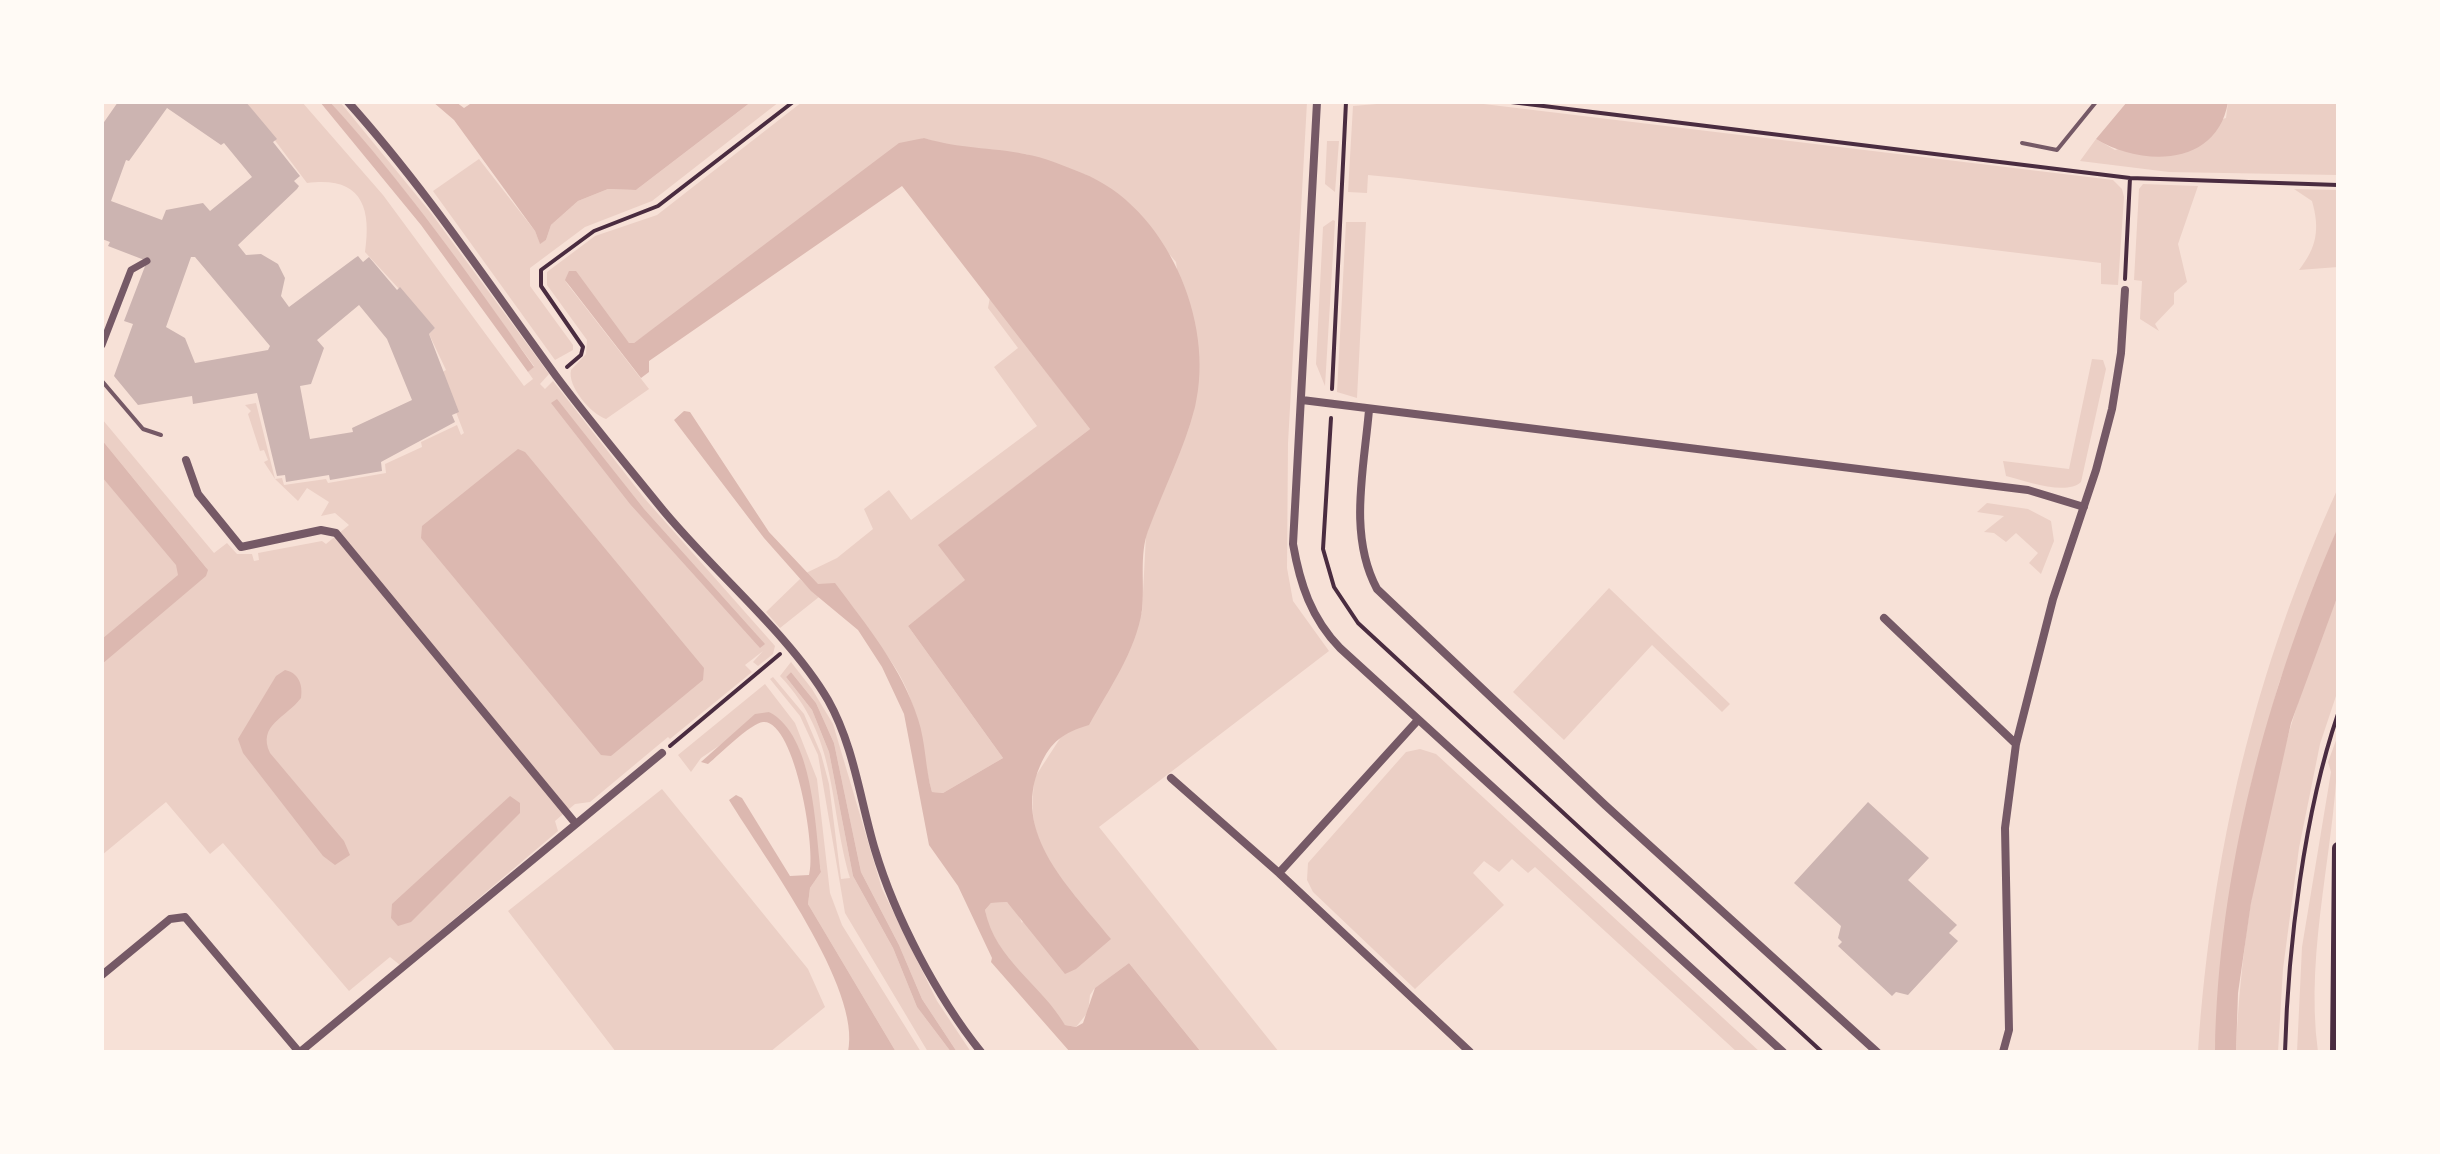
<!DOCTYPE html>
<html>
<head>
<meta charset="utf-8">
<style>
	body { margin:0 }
	#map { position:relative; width:2440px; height:1154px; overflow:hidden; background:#f7e1d7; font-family:Figtree,sans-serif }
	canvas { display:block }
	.frame { position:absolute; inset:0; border:104px solid #fffaf5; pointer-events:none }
</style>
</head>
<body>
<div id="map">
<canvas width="2440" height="1154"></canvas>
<div class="frame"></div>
</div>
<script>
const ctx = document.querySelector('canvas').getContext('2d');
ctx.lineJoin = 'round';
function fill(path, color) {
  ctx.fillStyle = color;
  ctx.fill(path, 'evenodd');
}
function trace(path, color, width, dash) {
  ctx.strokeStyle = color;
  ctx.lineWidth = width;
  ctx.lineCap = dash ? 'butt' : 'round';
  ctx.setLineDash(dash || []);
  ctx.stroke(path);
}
const green = new Path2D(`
	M246,102H302L383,195L524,386L533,379L528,372L534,366L400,185L330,102H340L431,213L549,374L540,384L545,389L553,381L645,499L775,646L773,654L758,666L753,662L763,651L745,665L752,672L670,739L668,737L590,802L575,804L555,821L558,831L400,965L390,957L349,991L223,843L210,854L166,802L102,855V450L208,570L102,440V419L214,553L227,543L237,554H252L254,561L259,560L258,553L322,541L326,544L349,525L335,513L321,516L329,502L307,488L298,501L275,479L264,462L268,460L264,450L260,451L248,414L251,411L245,405L256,403L275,479L282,478L284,485L326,479L328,483L386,473L385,464L422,447L421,442L457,425L461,435L464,433L441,373L446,370L429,334L435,328L365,252C372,205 360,176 307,183Z
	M751,102H779L652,201L585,227L530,268V286L573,345V350L555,360L433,191L479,159L535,231L540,243L546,240L551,225L578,201L608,189L636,190Z
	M802,102H1307L1288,443L1287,568L1293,601L1329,651L1099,827L1279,1052H1201L1129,963L1094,989L1090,995L1088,1012L1076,1027L1065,1025L1003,953L988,925L985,910L991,903L1007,902L1016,909L1022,923L1051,863C1032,835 1030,809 1035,777L1142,612L1146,535L1195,405L1176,262L1120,196L1086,175L1026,154L958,148L923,138L634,343H629L565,281L649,389L606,419C591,414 567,386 571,370L586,354L587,340L547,285V272L595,236L657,215Z
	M1400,102H1467L2113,180L2122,189L2124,197L2118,285L2101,284V263L1399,178L1368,175L1367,193L1348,192L1353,106Z
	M2228,102H2338V175L2169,172L2080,161L2096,139L2115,150L2226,118Z
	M1327,141H1339L1335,192L1325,184Z
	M2143,184L2198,186L2178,244L2187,282L2174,293V304L2155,324L2159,331L2140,319L2142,281L2134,280L2139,189Z
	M2294,189L2338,190V267L2299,270C2317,247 2320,229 2312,201Z
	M1333,220L1335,221L1325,386L1316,364L1323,227Z
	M1346,222H1366L1357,398L1337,392Z
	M990,297L1090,429L939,545L966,580L908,626L1003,758L943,793L932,792C922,758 921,723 907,690C887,642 842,609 806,573L837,558L873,529L864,509L889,490L911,520L1037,426L994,367L1018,348L988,308Z
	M2092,359L2103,360L2106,369L2081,482C2066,496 2026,481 2006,476L2003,461L2069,469Z
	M2338,488V527L2279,683L2251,784L2226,920L2215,1052H2198C2212,851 2254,672 2338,488Z
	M1987,503L2028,509L2051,521L2054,541L2041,574L2029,563L2038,553L2016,533L2006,542L1994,533L1984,532L2004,516L1977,512Z
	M800,579L819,597L780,628L766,612Z
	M1609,588L1730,704L1722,712L1652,645L1564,740L1513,692Z
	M2338,595V690L2320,744L2299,848L2283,969L2278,1052H2236C2242,900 2278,735 2338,595Z
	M791,662L812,689L833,724L882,889L937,1001L971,1052H957L922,999L899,945L861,872L834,743L816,703L791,672L786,677L812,710L829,752L853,876L893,948L917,1007L951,1052H928L845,913L818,755L800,716L770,679L773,677L804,714L821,754L829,784L841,879L850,878C828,803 839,738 780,676Z
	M765,684L795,723L817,779L830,893L842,925L921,1052H896L808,904L810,888L821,872L798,747L769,712L701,758L691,772L678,755Z
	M2338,735C2338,842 2304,945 2318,1052H2297L2302,947L2331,772L2328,762Z
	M1420,749L1436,754L1760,1052H1737L1535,867L1528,873L1512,859L1499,872L1484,861L1473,873L1504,905L1415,989L1313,892L1307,880L1308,863L1406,752Z
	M662,789L808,969L825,1007L770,1052H616L508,911Z`);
const water = new Path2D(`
	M320,102H330C405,184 470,276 534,367L528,372L421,225Z
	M433,102H456L464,108L473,102H751L636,190L608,189L578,201L551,225L546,240L540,244L535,231L454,120Z
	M2127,102H2228C2217,167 2142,167 2096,139Z
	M924,138C961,149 989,147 1025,154C1044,157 1064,166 1082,173C1166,206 1216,322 1195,407C1184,450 1163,490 1148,531C1139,555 1145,585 1142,610C1136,651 1109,689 1089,725C1063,733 1051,741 1040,766C1010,834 1072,890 1111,939L1076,969L1065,974L1007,902L991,903L985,910C995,960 1042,985 1065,1025L1076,1027L1083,1023L1095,988L1129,963L1201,1052H1070L991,962L992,958L958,886L929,845L904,714L882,667L858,630L811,591L764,538L674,420L684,411L690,412L769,532L818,584L835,583C867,626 902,668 918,719C926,743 925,768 932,792L943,793L1003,758L908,626L965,580L938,545L1090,429L902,186L649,361V372L641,378L565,280L569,271H576L629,343H634L899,143Z
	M557,399L644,509L765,644L760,648L630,504L551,403Z
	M102,440L208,570L206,576L102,664V639L178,575L176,565L102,477Z
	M518,449L525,452L704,668L703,680L611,756L601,755L421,538L422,526Z
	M2338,527V595L2291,723L2251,903L2238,993L2236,1052H2215C2218,872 2267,691 2338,527Z
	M285,670C299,673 303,685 301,698C286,718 257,725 270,753L344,841L350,855L335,865L323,856L243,753L238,739L276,676Z
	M791,672L816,703L834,743L861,872L899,945L922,999L957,1052H951L917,1007L893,948L853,876L829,752L812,710L786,677Z
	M769,712C814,735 815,827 821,872L810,888L808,904L896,1052H848C863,989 763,856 729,800L736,795L742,798L790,876L809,875C817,852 795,719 763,722C751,723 719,755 708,764L701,762L755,714Z
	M510,796L520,803V813L411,922L398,926L391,918L392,904Z`);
const building = new Path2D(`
	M118,102H246L277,139L273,142L300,176L294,181L299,186L297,189L238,245L246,255L261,254L278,264L285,278L281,296L289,307L355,258L358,256L363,262L369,257L397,290L400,287L435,328L429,334L459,412L452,415L455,422L381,462L382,471L330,480L329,475L286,482L285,475L277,476L276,472L257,393L193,404L192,396L138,405L114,376L133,324L124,321L147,261L108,246L110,242L102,239V125ZM167,108L221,145L224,143L252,177L210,211L203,203L166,210L162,220L111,201L126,160L129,161ZM191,257H195L270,346L268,350L195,363L185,338L166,327ZM359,305L387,339L412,400L352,428L353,432L310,439L300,386L311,384L324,348L317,340Z
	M1868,802L1929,858L1908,880L1957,925L1949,933L1958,941L1908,995L1896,992L1892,996L1838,946L1842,942L1838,938L1841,926L1794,883Z`);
const path = new Path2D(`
	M1511,102L2130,178L2338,185
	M2125,279L2130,178
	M567,367L581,355L583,347L541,286V270L594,231L658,206L793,102
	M1332,389L1346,102
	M1331,418L1323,549L1334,587L1358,623L1822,1052
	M670,746L780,654
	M2285,1052C2288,947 2304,813 2338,714`);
const service = new Path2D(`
	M2022,143L2057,150L2096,102
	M102,381L143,429L161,435`);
const pedestrian = new Path2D(`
	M102,345L131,270L147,261`);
const minor = new Path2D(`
	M348,102C425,188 488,283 556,376C589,420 624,462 658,504C708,567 789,633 828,700C854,746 860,800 875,850C895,917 937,997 981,1052
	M1317,102L1293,544C1300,584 1311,618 1340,648L1783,1052
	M1302,400L2028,490L2084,507
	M1369,410C1364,469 1348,535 1377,589L1605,805L1877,1052
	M186,460L198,494L241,547L321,530L336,533L576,824
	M1884,618L2016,744
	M1171,778L1279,873L1470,1052
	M1279,873L1418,720
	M102,975L170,919L185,917L299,1052
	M300,1052L662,753
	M2003,1052L2009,1030L2005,828L2016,744L2053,599L2096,470L2112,409L2121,353L2125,290`);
const secondary = new Path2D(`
	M2336,1052L2338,848`);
fill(green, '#ebcfc5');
fill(water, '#dcb8b0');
fill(building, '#ccb4b1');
trace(path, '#4a2c40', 4);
trace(service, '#755966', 4);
trace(pedestrian, '#755966', 7);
trace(minor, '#755966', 8);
trace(secondary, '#4a2c40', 12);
</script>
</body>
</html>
